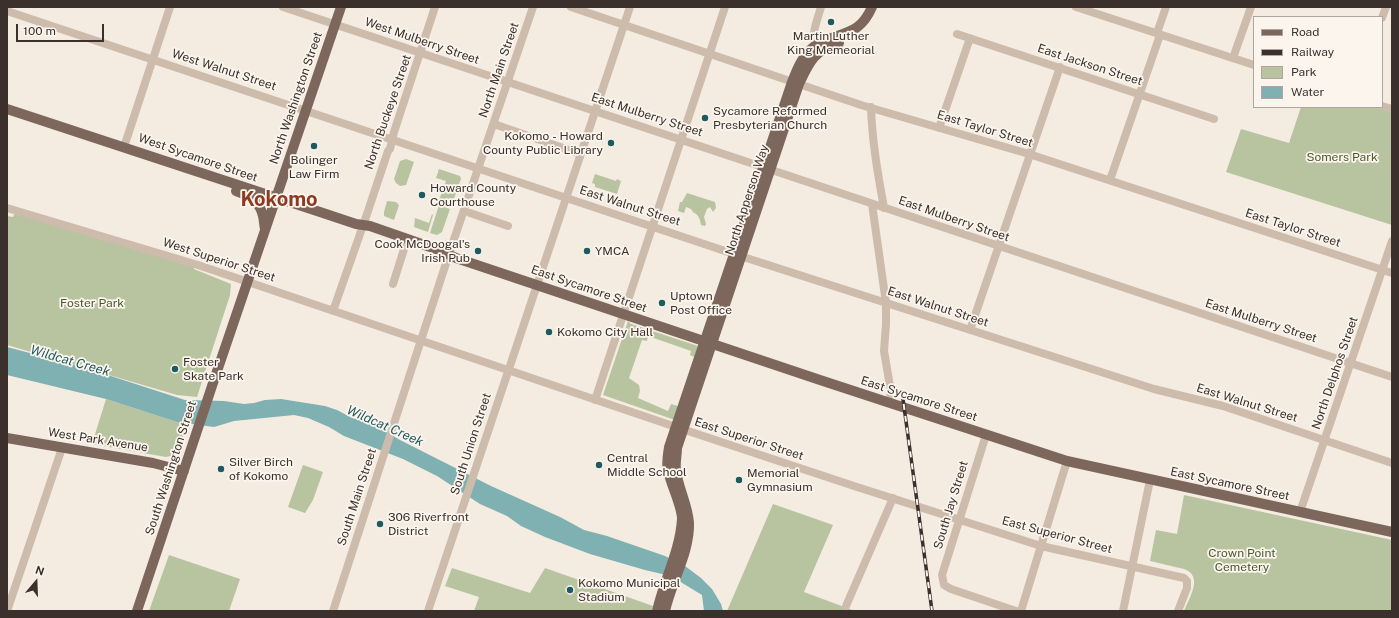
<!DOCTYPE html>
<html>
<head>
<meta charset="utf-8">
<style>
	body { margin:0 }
	#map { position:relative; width:1399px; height:618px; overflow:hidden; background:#f4ebe1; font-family:"Public Sans",sans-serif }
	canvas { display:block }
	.frame { position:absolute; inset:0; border:8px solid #3b302b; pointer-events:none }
	.legend { position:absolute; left:1253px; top:16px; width:130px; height:92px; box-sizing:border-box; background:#fbf5ee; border:1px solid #aea6a0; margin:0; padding:5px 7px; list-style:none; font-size:12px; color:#3b302b }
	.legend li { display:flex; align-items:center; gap:8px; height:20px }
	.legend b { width:20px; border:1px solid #aea6a0 }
	.north { position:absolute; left:16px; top:562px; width:40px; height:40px; -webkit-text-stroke:3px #fbf5ee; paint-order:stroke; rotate:19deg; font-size:11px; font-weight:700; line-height:16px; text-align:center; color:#3b302b }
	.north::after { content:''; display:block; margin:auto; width:14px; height:18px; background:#3b302b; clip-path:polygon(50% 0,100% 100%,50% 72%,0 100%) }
	.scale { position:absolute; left:16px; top:24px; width:88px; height:18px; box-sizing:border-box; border:2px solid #3b302b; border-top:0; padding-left:5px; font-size:12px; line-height:14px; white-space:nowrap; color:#3b302b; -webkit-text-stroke:3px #fbf5ee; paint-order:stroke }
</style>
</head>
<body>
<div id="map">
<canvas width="1399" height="618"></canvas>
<div class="frame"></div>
<ul class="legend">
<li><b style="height:5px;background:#7d675c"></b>Road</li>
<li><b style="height:5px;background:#3b302b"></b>Railway</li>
<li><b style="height:11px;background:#b8c4a0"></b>Park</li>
<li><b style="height:11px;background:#7fb0b2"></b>Water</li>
</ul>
<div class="north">N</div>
<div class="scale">100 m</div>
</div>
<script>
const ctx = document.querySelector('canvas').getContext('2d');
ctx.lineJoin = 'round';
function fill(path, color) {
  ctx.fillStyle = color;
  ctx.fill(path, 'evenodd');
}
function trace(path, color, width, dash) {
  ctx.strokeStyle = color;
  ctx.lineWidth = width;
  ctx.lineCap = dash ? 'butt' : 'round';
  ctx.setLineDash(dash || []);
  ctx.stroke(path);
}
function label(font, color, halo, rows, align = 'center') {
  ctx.font = font + ' "Public Sans",sans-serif';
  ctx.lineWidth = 3.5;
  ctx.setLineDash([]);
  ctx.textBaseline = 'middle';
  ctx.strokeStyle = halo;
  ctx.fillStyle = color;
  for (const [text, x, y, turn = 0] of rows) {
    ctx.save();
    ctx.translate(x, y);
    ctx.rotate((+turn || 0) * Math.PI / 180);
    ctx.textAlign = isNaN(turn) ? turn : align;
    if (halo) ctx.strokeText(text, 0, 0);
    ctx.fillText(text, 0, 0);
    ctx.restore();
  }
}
const green = new Path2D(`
	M1301,107H1382L1392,109V225L1226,172L1241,129L1289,143Z
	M406,159L414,162L406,185L400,186L396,183L394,179L400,161Z
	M439,169L460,176L461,179L451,207L438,203L446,181L436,178Z
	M595,174L616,181L617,179L621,181L617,194L595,187V184L592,183Z
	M687,193L715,202L716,208L713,212L710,207L707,209L704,217L706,224L705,226L701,225C700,219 699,215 693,212L691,209L686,207L684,213L678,211L680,202H682Z
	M387,201L396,202L399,205L394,220L384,216V212Z
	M439,205L450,209L442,232L437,235L430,233Z
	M15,213L194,266V269L231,284L230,295L197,397L177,395L7,345V216L13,217Z
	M432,214L433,215L428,232L414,227L415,218L429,223Z
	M628,321L631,324L698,346L700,348L675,420L603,395ZM648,336L691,351L690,355L694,357L678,406L671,404L668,411L638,398L640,391L639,385L629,378L642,340L647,341Z
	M106,399L180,423L185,430C181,443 182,455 166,457L92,444Z
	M303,465L323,472L313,500L305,513L288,507Z
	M1184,495L1392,540V611H1184C1189,598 1204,576 1184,569L1150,561L1156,530L1177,534Z
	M773,504L833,525L804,592L855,611H727Z
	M169,555L240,579L229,611H149Z
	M452,568L530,593L545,568L653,606L652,611H474L479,597L445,586Z`);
const water = new Path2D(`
	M7,347L83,367L185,400L224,401L244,404L254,403L265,400L281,399L325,406L337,410L352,418L369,422L400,440L491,486L560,517L584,530L607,536L665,556L685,566L701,578L712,589L721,604L723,611H704L702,595L679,581L662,574L645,570L590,554L545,537L521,526L507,516L480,504L437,476L403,459L344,436L329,427L308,418L294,415L234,421L214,427L185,423H180L106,399L7,375Z`);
const minor = new Path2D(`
	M283,7L1392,377
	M571,7L861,105L1029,154L1392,273
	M1076,7L1254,65
	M7,11L734,254L1154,389L1223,406L1392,463
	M1382,18L1386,7
	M1157,33L1166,7
	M957,34L1214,119
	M818,50C809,36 817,22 821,7
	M1233,58L1251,7
	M1382,106L1392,109
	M871,107C872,141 878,175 884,208
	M494,124L580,154
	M939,128L970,38
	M124,147L170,7
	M1110,180L1160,35
	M872,204L886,303V324L884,351L891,392L889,403
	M7,208L198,265L676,427L854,486L1041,546L1184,578L1187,581V588L1178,611
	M470,213L508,226
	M393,284L405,246
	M333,311L366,217L388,151L390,149L394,132L435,7
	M970,330L1060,67
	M595,400L725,7
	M986,435L942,575L944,585L951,589L1016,611
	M1300,512L1392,241
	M846,606L893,498
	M7,611L62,448
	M333,611L449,254L533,7
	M428,611L630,7
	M1021,611L1067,461
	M1123,611L1150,480`);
const major = new Path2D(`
	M7,109L320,212L356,224L370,226L439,250L456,258L820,380L1067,461L1392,532
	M236,191C250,196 260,202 263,216C264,220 264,225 265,229
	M7,438L153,463L184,471
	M137,611L212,386L341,7
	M657,611C664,580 680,551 682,519C682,506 671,485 668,471C666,463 668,455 669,447L792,82C797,69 803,54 815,46C839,30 858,39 872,7
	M665,611C671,583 690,552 689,523C688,505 678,488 676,470C675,462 677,455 677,448L799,84C809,63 814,50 839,43`);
const rail = new Path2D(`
	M902,392L932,611`);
const markers = [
	[831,22,4,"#1f5a5e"],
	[705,118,4,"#1f5a5e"],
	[611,143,4,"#1f5a5e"],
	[314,146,4,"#1f5a5e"],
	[422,195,4,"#1f5a5e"],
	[478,251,4,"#1f5a5e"],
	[587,251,4,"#1f5a5e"],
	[662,303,4,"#1f5a5e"],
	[549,332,4,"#1f5a5e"],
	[175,369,4,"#1f5a5e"],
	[599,465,4,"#1f5a5e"],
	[221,469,4,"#1f5a5e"],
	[739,480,4,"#1f5a5e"],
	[380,524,4,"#1f5a5e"],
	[570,590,4,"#1f5a5e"]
];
const poiNames = [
	["Martin Luther",831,36,"center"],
	["King Memeorial",831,50,"center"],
	["Sycamore Reformed",713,111],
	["Presbyterian Church",713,125],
	["Kokomo - Howard",603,136,"right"],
	["County Public Library",603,150,"right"],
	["Bolinger",314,160,"center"],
	["Law Firm",314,174,"center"],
	["Howard County",430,188],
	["Courthouse",430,202],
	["Cook McDoogal's",470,244,"right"],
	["Irish Pub",470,258,"right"],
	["YMCA",595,251],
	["Uptown",670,296],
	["Post Office",670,310],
	["Kokomo City Hall",557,332],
	["Foster",183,362],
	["Skate Park",183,376],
	["Central",607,458],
	["Middle School",607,472],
	["Silver Birch",229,462],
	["of Kokomo",229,476],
	["Memorial",747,473],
	["Gymnasium",747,487],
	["306 Riverfront",388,517],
	["District",388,531],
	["Kokomo Municipal",578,583],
	["Stadium",578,597]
];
const streetNames = [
	["West Mulberry Street",422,41,19],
	["East Jackson Street",1090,65,18],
	["West Walnut Street",224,70,18],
	["North Main Street",499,70,-71],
	["North Washington Street",296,98,-71],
	["North Buckeye Street",388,112,-71],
	["East Mulberry Street",647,115,18],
	["East Taylor Street",985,129,17],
	["West Sycamore Street",198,158,19],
	["North Apperson Way",747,200,-72],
	["East Walnut Street",630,206,18],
	["East Mulberry Street",954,219,19],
	["East Taylor Street",1293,228,18],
	["West Superior Street",219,260,18],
	["East Sycamore Street",589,289,19],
	["East Walnut Street",938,307,18],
	["East Mulberry Street",1261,321,18],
	["North Delphos Street",1335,373,-71],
	["East Sycamore Street",919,399,18],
	["East Walnut Street",1247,403,17],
	["East Superior Street",749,439,18],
	["West Park Avenue",98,440,9],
	["South Union Street",471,444,-72],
	["South Washington Street",171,468,-72],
	["East Sycamore Street",1230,484,12],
	["South Main Street",357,497,-72],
	["South Jay Street",951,505,-73],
	["East Superior Street",1057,535,15]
];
const parkNames = [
	["Somers Park",1342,157],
	["Foster Park",92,303],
	["Crown Point",1242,553],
	["Cemetery",1242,567]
];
const waterNames = [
	["Wildcat Creek",70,361,16],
	["Wildcat Creek",385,426,24]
];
const townNames = [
	["Kokomo",279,200]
];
fill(green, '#b8c4a0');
fill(water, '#7fb0b2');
trace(minor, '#cdbbac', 8);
trace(major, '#7d675c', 10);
trace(rail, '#3b302b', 3.5);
trace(rail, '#fbf5ee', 2, [6]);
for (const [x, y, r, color] of markers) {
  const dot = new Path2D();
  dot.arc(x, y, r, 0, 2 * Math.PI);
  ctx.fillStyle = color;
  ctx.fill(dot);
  trace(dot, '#fbf5ee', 1.5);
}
label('12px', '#3b302b', '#fbf5ee', poiNames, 'left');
label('12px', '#3b302b', '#fbf5ee', streetNames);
label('12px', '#4a5a2e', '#fbf5ee', parkNames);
label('italic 13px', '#1f5a5e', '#fbf5ee', waterNames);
label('bold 20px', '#8c3b22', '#fbf5ee', townNames);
</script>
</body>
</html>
